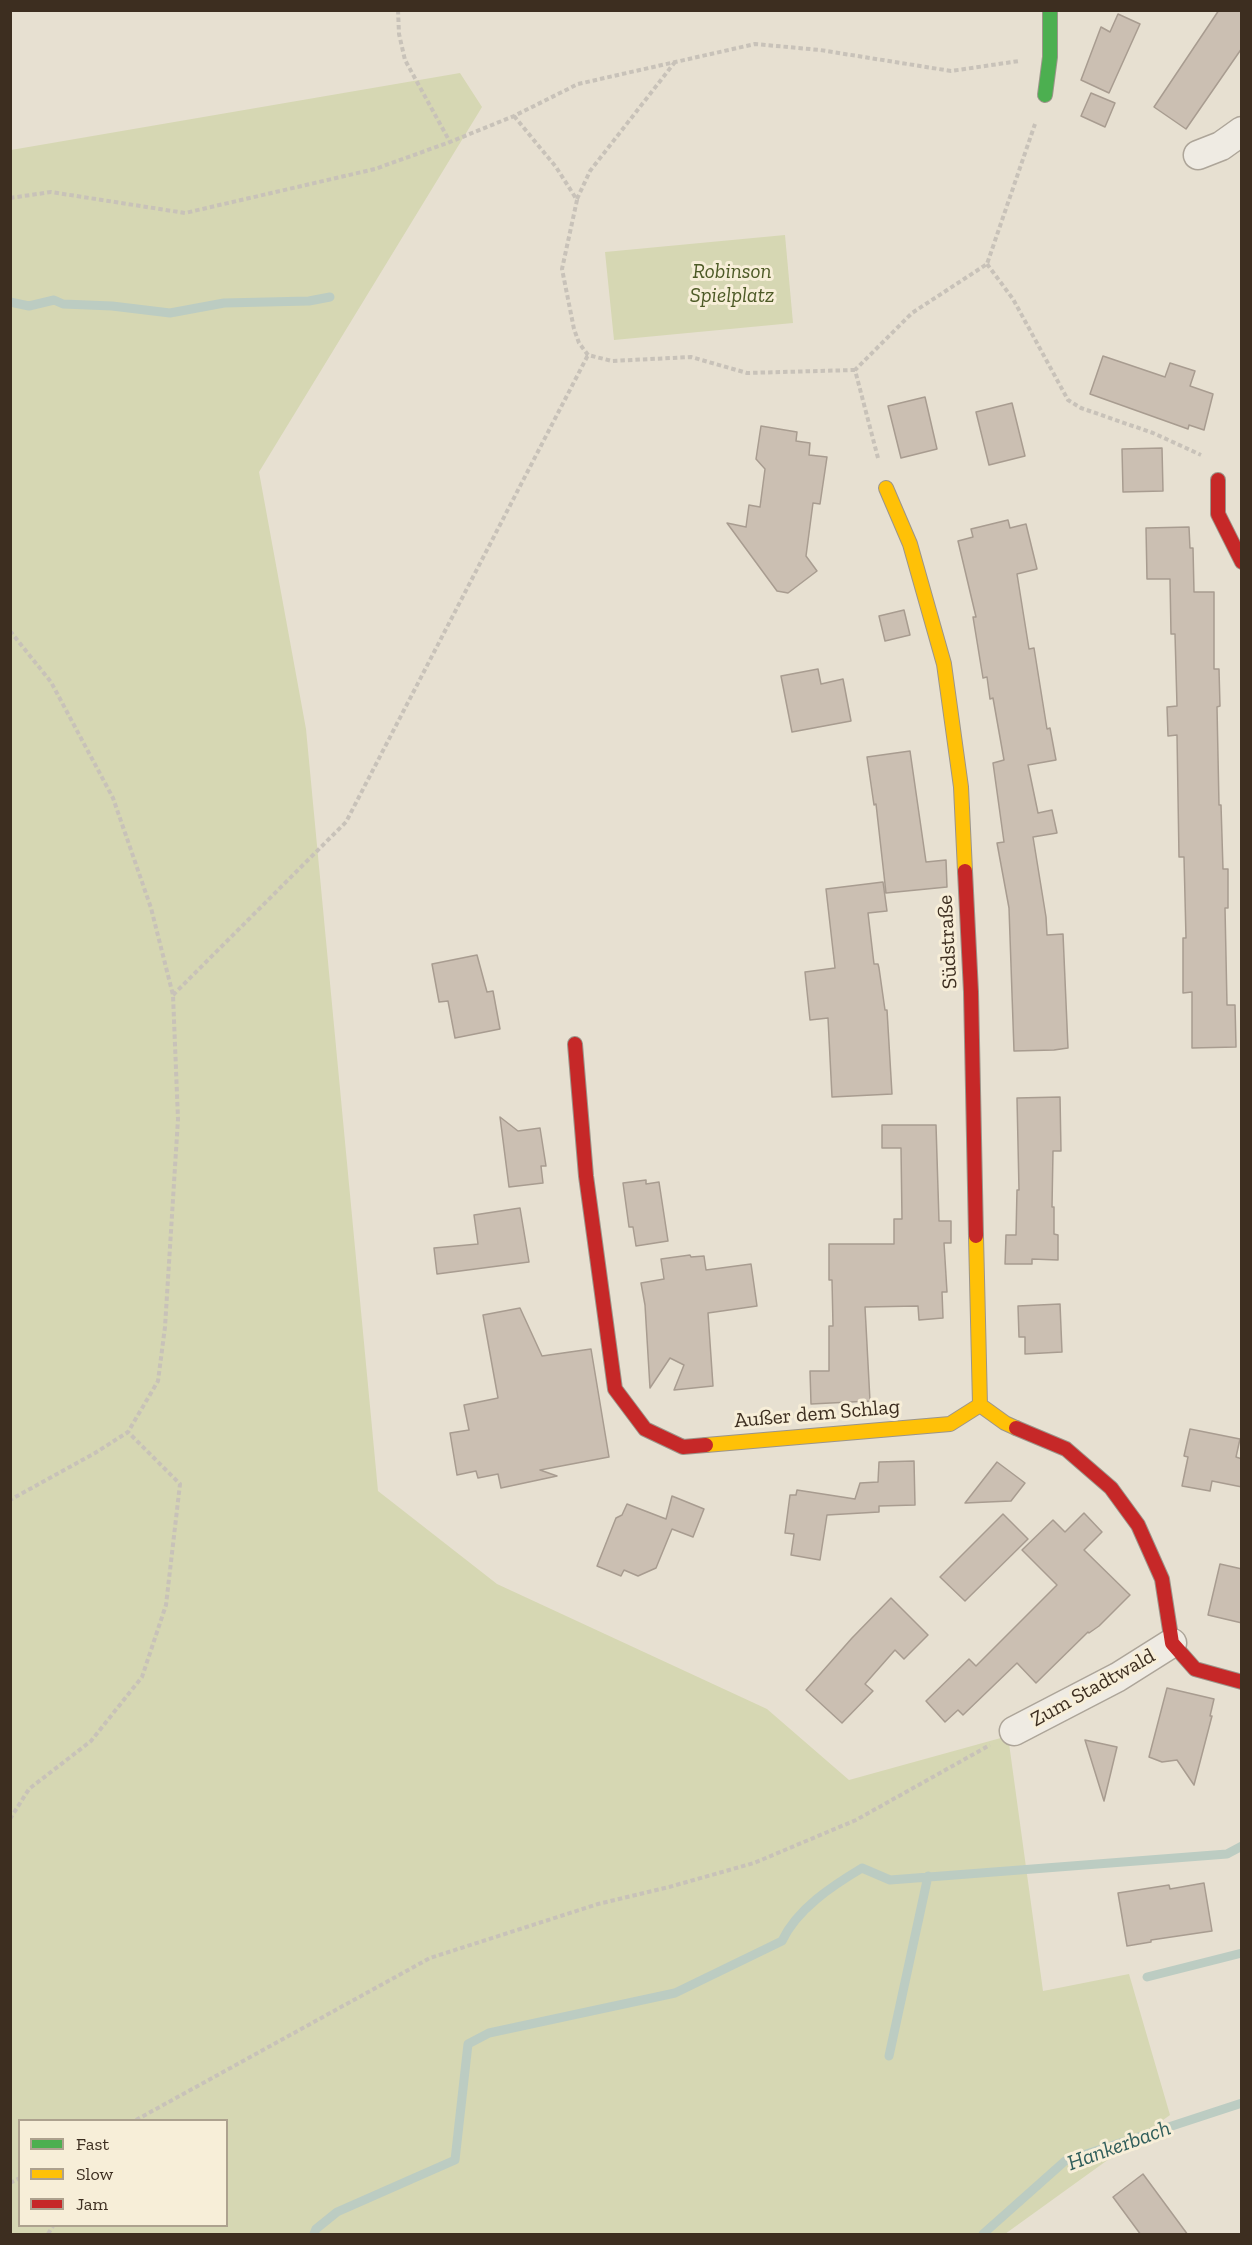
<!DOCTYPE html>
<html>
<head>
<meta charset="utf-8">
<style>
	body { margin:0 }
	#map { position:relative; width:1252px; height:2245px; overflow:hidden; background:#e7e0d1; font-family:"Zilla Slab",serif }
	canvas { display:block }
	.frame { position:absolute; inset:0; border:12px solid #3d2e20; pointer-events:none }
	.legend { position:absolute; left:18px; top:2119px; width:210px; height:108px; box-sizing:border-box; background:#f7eed8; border:2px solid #ada18e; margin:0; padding:8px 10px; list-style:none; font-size:18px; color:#3d2e20 }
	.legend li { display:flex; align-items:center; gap:12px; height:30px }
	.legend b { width:30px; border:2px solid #ada18e }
</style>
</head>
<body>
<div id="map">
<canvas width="1252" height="2245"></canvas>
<div class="frame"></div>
<ul class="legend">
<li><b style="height:8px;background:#4caf50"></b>Fast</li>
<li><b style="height:8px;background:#ffc107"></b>Slow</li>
<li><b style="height:8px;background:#c62828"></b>Jam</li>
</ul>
</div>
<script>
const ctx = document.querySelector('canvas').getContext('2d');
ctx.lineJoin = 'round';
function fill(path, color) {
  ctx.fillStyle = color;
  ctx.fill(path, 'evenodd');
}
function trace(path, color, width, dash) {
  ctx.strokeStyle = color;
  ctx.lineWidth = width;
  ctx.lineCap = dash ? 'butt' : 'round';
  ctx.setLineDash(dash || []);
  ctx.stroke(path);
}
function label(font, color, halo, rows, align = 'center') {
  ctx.font = font + ' "Zilla Slab",serif';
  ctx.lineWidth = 6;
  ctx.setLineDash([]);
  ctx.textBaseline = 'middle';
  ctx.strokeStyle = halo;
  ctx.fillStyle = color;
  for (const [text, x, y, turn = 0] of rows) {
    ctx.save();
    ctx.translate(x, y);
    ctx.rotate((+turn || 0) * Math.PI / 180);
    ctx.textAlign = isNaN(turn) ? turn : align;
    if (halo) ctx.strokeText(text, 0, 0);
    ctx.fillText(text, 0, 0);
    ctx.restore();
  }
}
const green = new Path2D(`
	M460,73L482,107L259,472L306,729L378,1491L497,1584L767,1709L849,1780L1008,1736L1043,1991L1129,1974L1170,2115L1005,2234H11V150ZM20,2120H226V2226H20Z
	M785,235L793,323L614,340L605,252Z`);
const stream = new Path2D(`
	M10,302L29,306L54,300L63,304L112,306L170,313L224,303L309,301L330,297
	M1147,1977L1242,1953
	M889,2056L928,1876
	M314,2234L316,2229L337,2212L455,2160L468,2044L489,2033L675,1993L782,1941C797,1909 832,1886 862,1868L890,1880L1227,1854L1242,1846
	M983,2234L1065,2161L1242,2103`);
const building = new Path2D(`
	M1219,10H1242V48L1186,129L1154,107Z
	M1118,14L1140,24L1109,93L1081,80L1101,27L1110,32Z
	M1091,93L1115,103L1105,127L1081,116Z
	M1103,356L1165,377L1170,363L1195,371L1190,386L1213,394L1204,430L1189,425L1188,429L1090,394Z
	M925,397L937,449L901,458L888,406Z
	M1012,403L1025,456L989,465L976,412Z
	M761,426L797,432L796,441L810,443L809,455L827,457L820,504L813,503L806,556L817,571L788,593L777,591L727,523L746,527L749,505L760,507L765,469L756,459Z
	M1162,448L1163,491L1123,492L1122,449Z
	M1008,520L1010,528L1026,524L1037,569L1017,574L1029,649L1034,648L1047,729L1050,728L1056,760L1028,765L1038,813L1052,810L1057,833L1033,837L1046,917L1047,935L1063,934L1068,1048L1054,1050L1014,1051L1009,908L997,843L1004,842L993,763L1004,760L993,698L990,699L987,677L983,678L973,617H976L958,541L973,537L971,529Z
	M1189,527L1190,548H1193L1194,592H1214V669H1219L1220,706L1217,707L1219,805H1221L1223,869H1228V908H1225L1227,1005H1235L1236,1047L1192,1048V992L1183,993V938H1186L1184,857H1179L1177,735L1168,736L1167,707L1177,706L1175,634H1171L1170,579H1147L1146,528Z
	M904,610L910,635L885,641L879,616Z
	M818,669L821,684L843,679L851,721L792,732L781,676Z
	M910,751L926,862L946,860L947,887L886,893L876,804L874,805L867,757Z
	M883,882L887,911L868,913L874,964H878L879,968L885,1010H887L892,1094L832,1097L828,1018L810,1020L805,972L835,968L826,889Z
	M477,955L487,992L493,991L500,1029L455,1038L448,1001L439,1002L432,964Z
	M1060,1097L1061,1151H1053L1052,1207H1054V1234L1058,1235V1260L1032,1259V1264H1005L1006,1235H1016L1017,1190H1019L1017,1098Z
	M500,1117L518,1131L540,1128L546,1166H541L543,1183L509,1187Z
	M882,1125H936L939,1221H951V1243H944L947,1292H942L943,1318L919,1320L918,1306L865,1307L870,1401L811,1404L810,1371H829V1326H833L832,1280H829V1244H894V1219H902L901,1148H882Z
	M646,1180V1184L659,1182L668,1241L636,1246L633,1227H629L623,1183Z
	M520,1208L529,1262L437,1274L434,1248L478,1244L474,1215Z
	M690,1255L691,1257L704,1256L706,1270L751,1264L757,1306L708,1313L713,1386L674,1390L684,1365L670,1358L650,1388L645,1305L641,1283L664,1279L661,1259Z
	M1060,1304L1062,1352L1025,1354V1337H1019L1018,1306Z
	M520,1308L542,1356L591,1349L609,1457L540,1470L557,1476L501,1488L498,1474L478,1478L476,1471L457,1475L450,1433L469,1430L464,1405L498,1398L483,1315Z
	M1190,1429L1240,1439L1236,1457L1242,1459V1487L1212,1481L1210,1491L1182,1486L1188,1457L1184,1456Z
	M914,1461L915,1505L879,1506V1512L827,1515L820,1560L791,1555L794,1534L785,1533L790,1495H796L797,1490L855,1499L860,1483L878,1482L879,1462Z
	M997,1462L1025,1483L1011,1501L965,1503Z
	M672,1496L704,1509L693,1537L672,1529L656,1568L638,1576L624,1570L621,1576L597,1566L616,1518L622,1515L627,1504L666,1519Z
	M1084,1513L1102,1532L1084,1550L1130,1595L1099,1626L1089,1633L1088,1632L1036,1683L1017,1663L963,1715L958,1710L945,1722L926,1701L969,1659L976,1666L1057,1585L1022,1550L1053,1520L1065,1532Z
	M1003,1514L1028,1539L965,1601L940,1577Z
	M1220,1564L1242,1569V1623L1208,1615Z
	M891,1598L928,1635L904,1659L895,1650L865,1684L873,1691L842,1723L806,1690L852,1638Z
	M1167,1688L1214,1699L1210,1716H1212L1194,1785L1177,1760L1162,1762L1149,1757Z
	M1085,1740L1117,1747L1104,1801Z
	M1204,1883L1212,1931L1151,1940V1942L1127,1946L1118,1893L1169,1885L1170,1889Z
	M1143,2174L1188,2235H1141L1113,2197Z`);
const path = new Path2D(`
	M398,10L399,34L405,60L450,142
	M514,116L556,167L577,200L562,269L574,329L579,343L588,355L612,361L691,357L747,373L855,370
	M10,198L51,192L185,213L375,169L450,142L514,116L578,84L755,44L820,50L951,71L1019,61
	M577,199L590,171L675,62
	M987,264L1013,299L1068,400L1081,408L1153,433L1201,455
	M878,458L855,370L912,313L987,264L1035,124
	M10,631L51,682L113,798L151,908L173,995L178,1119L165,1327L158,1381L128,1432L95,1453L10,1500
	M173,995L346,822L588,355
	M10,1819L29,1789L91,1741L142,1677L166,1605L180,1484L128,1432
	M136,2120L430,1958L598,1904L669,1887L754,1863L856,1820L990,1745
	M10,2183L20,2178
	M48,2234L53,2226`);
const street = new Path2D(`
	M1198,155L1221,146L1242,131
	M1014,1731L1118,1677L1172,1643`);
const fast = new Path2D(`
	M1045,95L1050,57V10`);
const slow = new Path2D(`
	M886,488L910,544L944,664L961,787L965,871
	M976,1236L980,1405
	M706,1445L950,1424L980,1405L1005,1423L1016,1428`);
const jam = new Path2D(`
	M1218,480V514L1242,562
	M965,871L971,992L976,1236
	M575,1044L586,1176L615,1389L645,1429L683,1447L706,1445
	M1016,1428L1066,1449L1111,1488L1138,1525L1162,1579L1172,1643L1195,1669L1242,1682`);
const parkNames = [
	["Robinson",732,272],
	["Spielplatz",732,296]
];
const streetNames = [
	["Südstraße",948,942,-93],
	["Außer dem Schlag",817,1414,-5],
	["Zum Stadtwald",1093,1688,-29]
];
const waterNames = [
	["Hankerbach",1119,2146,-20]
];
fill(green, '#d6d7b3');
trace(stream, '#bcccc2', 9);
fill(building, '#cbbfb2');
trace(building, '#a89c90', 1.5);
trace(street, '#ada599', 31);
trace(fast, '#9c958a', 16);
trace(slow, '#9c958a', 16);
trace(jam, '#9c958a', 16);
trace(path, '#c8c2b9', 4, [4.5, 3]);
trace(street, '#efebe3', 28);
trace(fast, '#4caf50', 14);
trace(slow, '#ffc107', 14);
trace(jam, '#c62828', 14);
label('italic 21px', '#4d5a26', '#f7eed8', parkNames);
label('21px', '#3d2e20', '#f7eed8', streetNames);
label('italic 22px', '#2f5d5a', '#f7eed8', waterNames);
</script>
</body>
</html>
